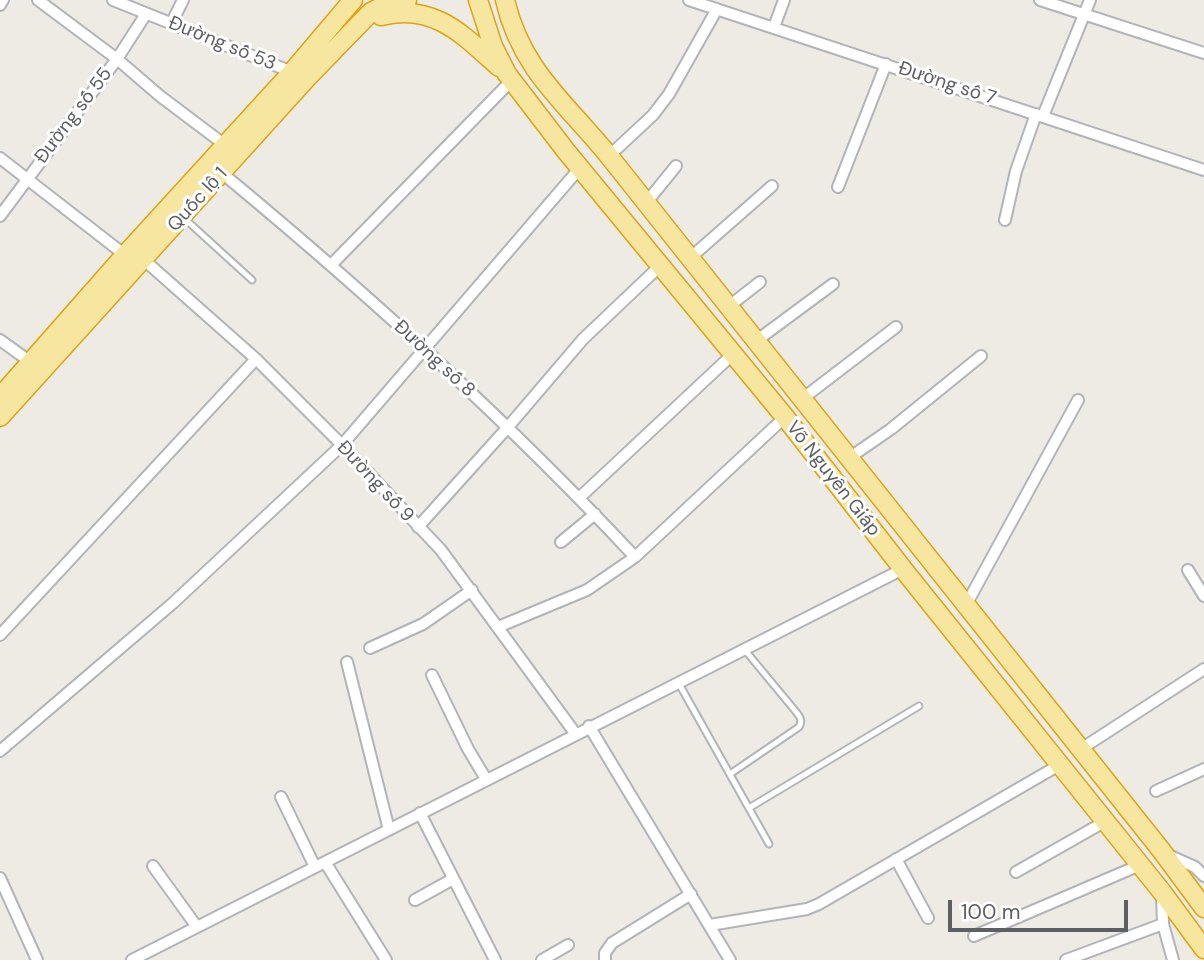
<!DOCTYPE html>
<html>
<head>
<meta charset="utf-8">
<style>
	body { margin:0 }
	#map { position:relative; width:1204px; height:960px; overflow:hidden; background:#edebe4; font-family:"DM Sans",sans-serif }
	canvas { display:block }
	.scale { position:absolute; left:948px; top:900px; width:180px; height:32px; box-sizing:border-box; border:4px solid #5c5f63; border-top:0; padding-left:9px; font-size:21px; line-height:24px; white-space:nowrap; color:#5c5f63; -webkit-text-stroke:5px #fff; paint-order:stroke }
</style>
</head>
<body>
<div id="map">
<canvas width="1204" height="960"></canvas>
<div class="scale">100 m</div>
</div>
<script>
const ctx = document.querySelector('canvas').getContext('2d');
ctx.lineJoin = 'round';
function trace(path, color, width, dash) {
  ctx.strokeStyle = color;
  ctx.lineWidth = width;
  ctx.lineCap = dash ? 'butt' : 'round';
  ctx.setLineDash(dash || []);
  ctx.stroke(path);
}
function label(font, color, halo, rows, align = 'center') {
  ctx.font = font + ' "DM Sans",sans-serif';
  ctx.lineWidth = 6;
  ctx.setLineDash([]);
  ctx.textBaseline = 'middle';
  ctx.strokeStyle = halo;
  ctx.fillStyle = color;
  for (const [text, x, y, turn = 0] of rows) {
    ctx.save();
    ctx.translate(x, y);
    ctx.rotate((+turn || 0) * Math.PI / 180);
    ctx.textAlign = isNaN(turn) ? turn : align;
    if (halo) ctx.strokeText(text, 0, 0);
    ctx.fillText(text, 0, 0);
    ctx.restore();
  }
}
const service = new Path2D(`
	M185,219L252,280
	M678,682L769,844
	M730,774L799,727C802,721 801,718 797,713L744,649
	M749,808L919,706`);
const minor = new Path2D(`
	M38,0L117,59L160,96L225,145
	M113,0L292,72
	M689,0L1204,170
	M1040,0L1204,53
	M0,5L3,0
	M171,24L183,0
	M774,27L784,0
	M1043,116L1090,0
	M609,156L653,115L669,94L717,9
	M0,158L125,255
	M222,173C367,293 506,419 635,557
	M838,187L886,64
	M646,203L676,166
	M0,216L117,59L146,14
	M1005,220L1016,171L1036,114
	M690,258L772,186
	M143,259L256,359L342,445L441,550L575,733
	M332,264L512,80
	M728,307L760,282
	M0,340L32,363
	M756,341L833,284
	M802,399L896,327
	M849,458L891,429L981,356
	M579,498L733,354
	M418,527L508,427L583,339L661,265
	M561,542L595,514
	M1188,570L1204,596
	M966,605L1078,400
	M498,627L587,590L635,557L785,417
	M0,635L256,359
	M370,648L423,624L472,590
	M347,662L389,830
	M432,675L468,749L486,779
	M589,726L730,960
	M1081,749L1204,669
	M0,751L173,603L342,445L579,169
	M1156,791L1204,769
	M281,797L315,867
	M420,813L495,960
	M1168,855L1195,867L1204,876
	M896,859L928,918
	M325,862L386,960
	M153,866L197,927
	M1016,872L1106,821
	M0,878L37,960
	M1162,895L1163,924L1173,960
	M415,900L453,879
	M710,925L807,909L819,904L1061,764
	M974,936L1140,865
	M132,960L903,569
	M542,960L568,945
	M605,960V953L612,943L691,894
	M1066,960L1163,924`);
const trunk = new Path2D(`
	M478,0L493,46L507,74L566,151L785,417L903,569L1162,892L1204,949
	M505,0C521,70 566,103 609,156L1161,850L1204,908
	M381,16C434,3 462,34 499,67
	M0,397L125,255L292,72L353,0
	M0,417L307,78L371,12L383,6L407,0`);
const streetNames = [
	["Đường số 53",222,44,22],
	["Đường số 7",947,84,18],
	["Đường số 55",74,116,-53],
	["Quốc lộ 1",198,200,-48],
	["Đường số 8",434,359,43],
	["Võ Nguyên Giáp",833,479,52],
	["Đường số 9",375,482,47]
];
trace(service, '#b1b4b8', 9);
trace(minor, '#b1b4b8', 14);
trace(trunk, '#e0a411', 21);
trace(service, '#fff', 5);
trace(minor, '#fff', 10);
trace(trunk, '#f7e6a0', 18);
label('19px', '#5c5f63', '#fff', streetNames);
</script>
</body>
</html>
